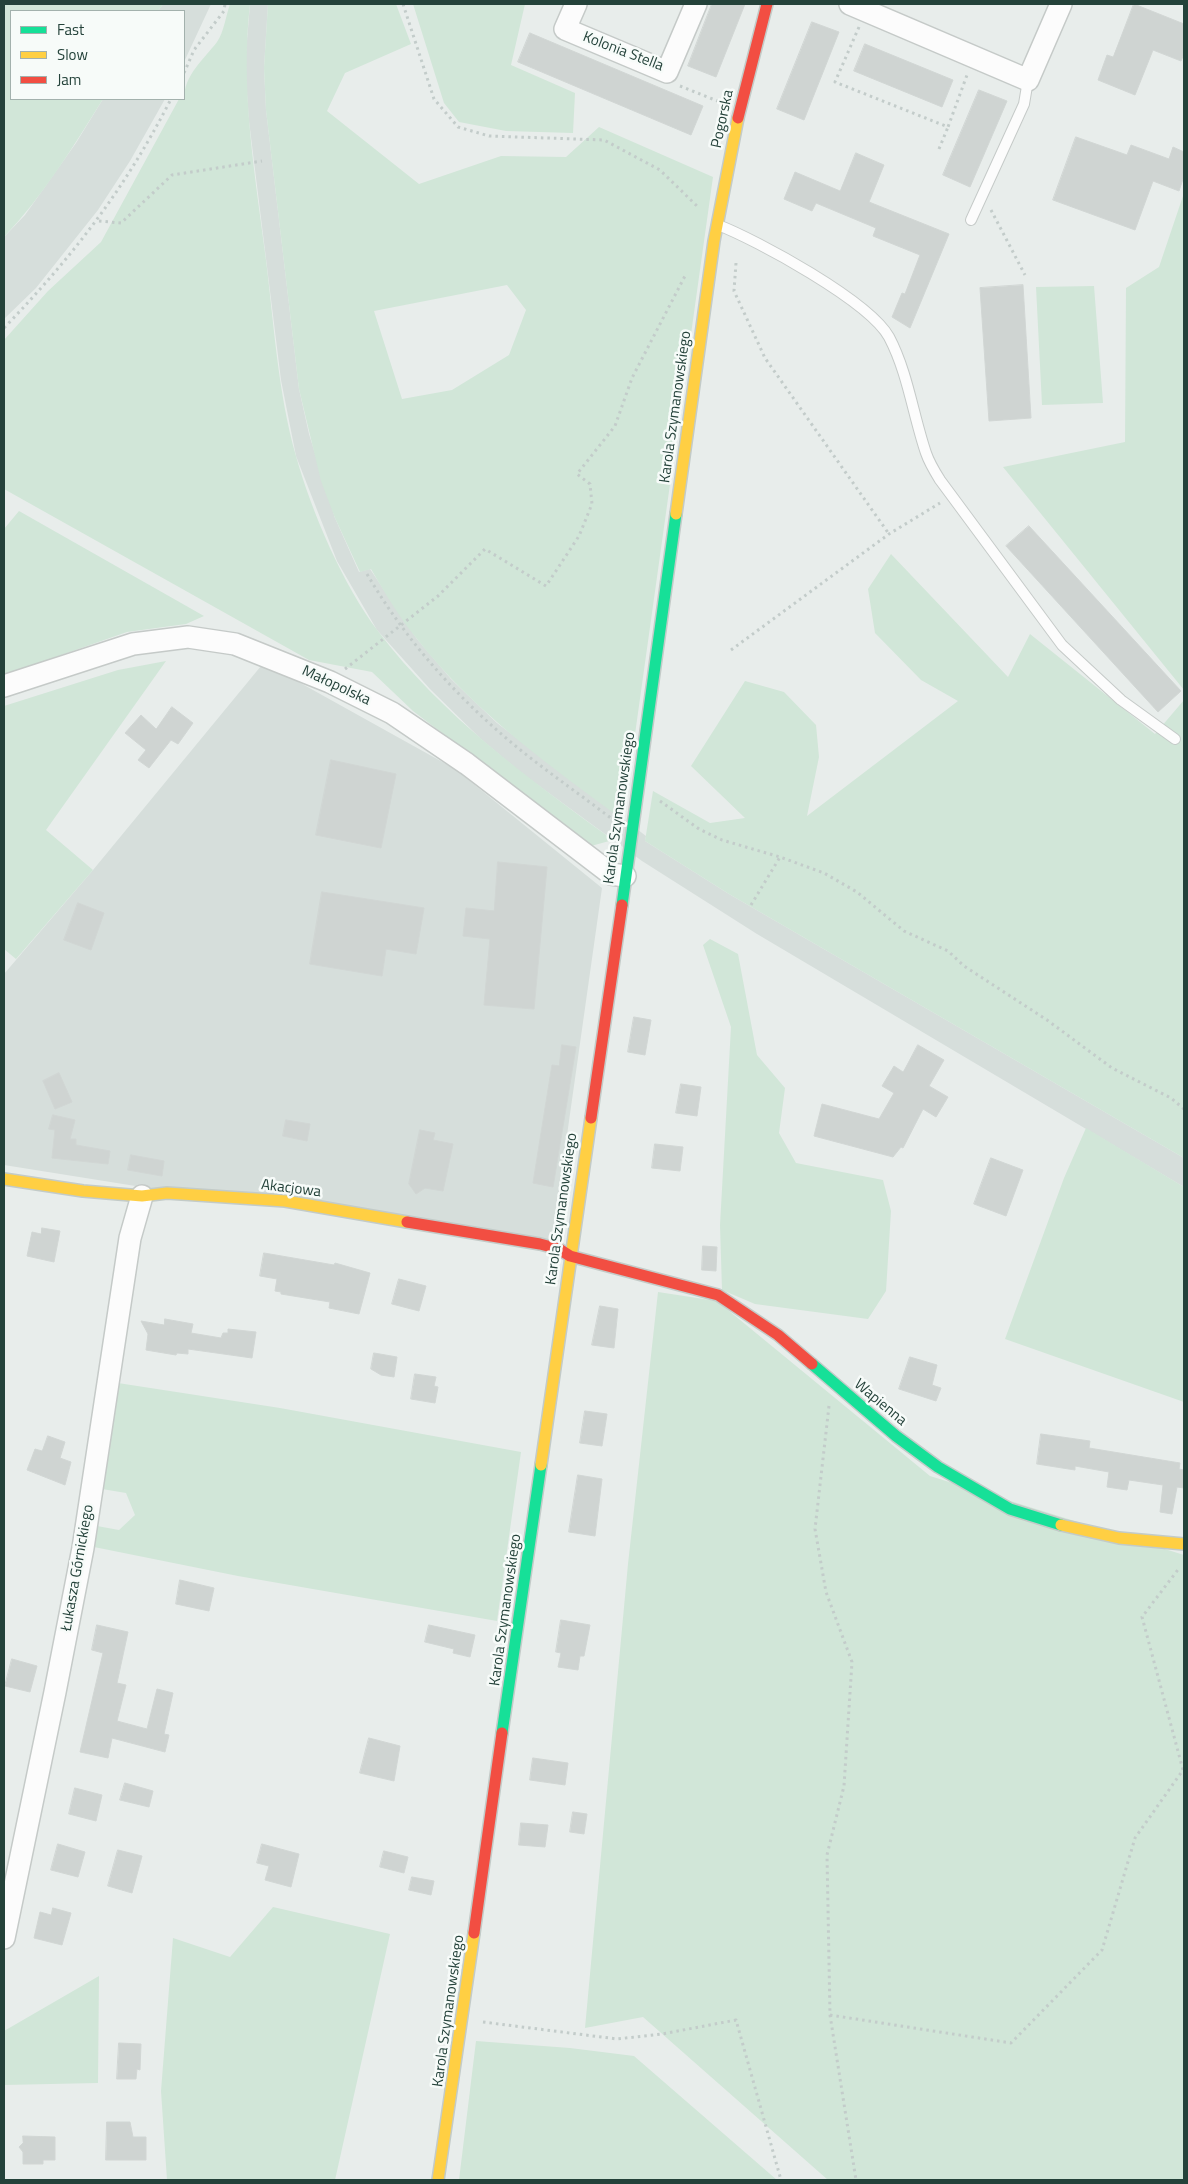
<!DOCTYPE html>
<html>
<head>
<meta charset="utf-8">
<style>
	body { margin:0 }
	#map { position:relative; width:1188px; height:2184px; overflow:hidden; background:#e8edeb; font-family:"Titillium Web",sans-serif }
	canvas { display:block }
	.frame { position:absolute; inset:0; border:5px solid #24423a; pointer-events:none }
	.legend { position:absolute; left:10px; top:10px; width:175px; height:90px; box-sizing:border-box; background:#f7fbf9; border:1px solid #a3b1ad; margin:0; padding:6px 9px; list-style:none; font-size:15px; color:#24423a }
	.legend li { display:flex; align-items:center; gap:10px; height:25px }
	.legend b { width:25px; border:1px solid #a3b1ad }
</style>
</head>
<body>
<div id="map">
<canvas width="1188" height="2184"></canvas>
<div class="frame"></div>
<ul class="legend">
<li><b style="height:6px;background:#16e098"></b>Fast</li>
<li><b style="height:6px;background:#ffcf43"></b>Slow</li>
<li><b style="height:6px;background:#f24e42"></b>Jam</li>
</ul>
</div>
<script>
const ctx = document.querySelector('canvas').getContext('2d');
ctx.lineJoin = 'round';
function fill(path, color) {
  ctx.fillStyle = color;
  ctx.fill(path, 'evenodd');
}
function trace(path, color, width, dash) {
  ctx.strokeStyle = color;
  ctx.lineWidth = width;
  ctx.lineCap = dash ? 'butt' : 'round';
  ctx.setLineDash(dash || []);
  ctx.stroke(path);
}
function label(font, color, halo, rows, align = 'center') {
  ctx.font = font + ' "Titillium Web",sans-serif';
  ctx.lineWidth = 5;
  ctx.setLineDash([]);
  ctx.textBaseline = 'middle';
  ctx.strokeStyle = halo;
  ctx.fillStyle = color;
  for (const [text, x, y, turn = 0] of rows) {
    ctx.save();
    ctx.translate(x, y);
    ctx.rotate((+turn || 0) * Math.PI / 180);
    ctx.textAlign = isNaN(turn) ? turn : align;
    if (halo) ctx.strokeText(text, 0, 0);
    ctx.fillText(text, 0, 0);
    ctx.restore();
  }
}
const built = new Path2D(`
	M163,4H211L184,62V11H158Z
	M250,4H268L264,68L266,110L299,389L309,434L335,518L359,572L370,569L417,639L451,679L497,723L646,836L645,841L729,894L1184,1158V1187L757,934L642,861L520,772L482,740L430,689L377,630L337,561L296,456L281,380L249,121L245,65Z
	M103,99H165L130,161L98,210L36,288L4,319V237L25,215L76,143Z
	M261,666L286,675L455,769L602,888L552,1241L148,1188L4,1165V974L93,870Z`);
const green = new Path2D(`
	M4,4H163L158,11H11V99H103C73,147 43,196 4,237Z
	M230,4H250C240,89 255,175 266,260C274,325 278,393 296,456C311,511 344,587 378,631C442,716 529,779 613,840L591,846L413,711L372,672L309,660L4,489V340L48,291L101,242L179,99H184C184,75 204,59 217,42C224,32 226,15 230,4Z
	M268,4H396L411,44L345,73L327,111L419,184L501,156L566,157L599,127L713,177L623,820C550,766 474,712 417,639C399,617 385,593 371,569L360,572L335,518L321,481L299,389L266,110L264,68ZM507,285L526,310L509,355L452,390L402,399L374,311Z
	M413,4H525L511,65L575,93L573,133L506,131L459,122L444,103Z
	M1184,193V690L1003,467L1125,442L1126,288L1159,267Z
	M1094,286L1103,403L1042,405L1036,287Z
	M19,511L204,616L186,624L127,632L4,675V529Z
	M891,554L1008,677L1030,634L1155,734L1184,700V1158L729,894L645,841L653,791L710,823L745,818L691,766L745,681L784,692L816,725L819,757L807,816L958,701L921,680L875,633L868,589Z
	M166,661L46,830L93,870L16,959L4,949V706L118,670Z
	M710,939L738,954L757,1055L785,1088L779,1133L796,1163L883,1180L891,1211L886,1291L868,1319L755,1304L722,1290L720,1225L731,1027L703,945Z
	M1086,1128L1184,1187V1402L1005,1339L1064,1178Z
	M658,1292L717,1301L930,1476L1184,1555V2180H828L643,2017L585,2028L628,1564Z
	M118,1383L280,1408L521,1452L497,1621L238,1576L94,1547L97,1526L119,1530L135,1515L126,1493L102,1489Z
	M273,1907L390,1934L335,2180H167L161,2091L173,1938L230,1957Z
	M99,1976L98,2083L4,2085V2031Z
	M476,2041L570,2048L634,2056L777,2180H459Z`);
const building = new Path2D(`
	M712,4H745L716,77L688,66Z
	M1134,4L1184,24V54L1181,61L1153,50L1135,95L1098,80L1107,55L1113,57Z
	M812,22L839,32L804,120L777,109Z
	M530,33L703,106L691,135L518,62Z
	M865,44L953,80L942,107L854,71Z
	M979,90L1007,101L970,187L943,175Z
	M1076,137L1127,155L1131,145L1169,159L1173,147L1184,152V176L1179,191L1153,181L1135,230L1053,200Z
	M856,153L884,165L869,202L949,234L910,328L892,317L902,293L905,294L920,255L873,236L876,228L816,203L812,211L784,199L795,172L840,191Z
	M1023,285L1031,418L989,421L980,288Z
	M1029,526L1181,691L1158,712L1006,546Z
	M172,707L193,723L178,744L171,740L149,768L138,760L146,750L125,733L141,715L156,729Z
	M331,760L396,774L381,848L316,835Z
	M498,862L547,867L534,1009L484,1005L490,939L463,936L466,908L494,911Z
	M322,892L424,908L416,954L386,949L382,976L310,964Z
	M78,903L104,913L91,950L64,940Z
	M634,1017L651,1020L645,1055L628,1052Z
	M562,1045L576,1047L553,1187L533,1183L552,1065L559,1066Z
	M918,1045L944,1060L929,1086L948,1097L936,1117L923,1109L903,1148L901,1147L893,1157L814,1136L822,1104L879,1119L894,1093L882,1086L894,1066L903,1072Z
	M59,1073L72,1102L55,1109L43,1081Z
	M681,1084L701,1087L697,1116L676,1113Z
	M53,1115L75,1120L70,1139H76V1145L110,1151L108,1164L52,1158L55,1130L49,1129Z
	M286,1120L310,1124L307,1141L283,1136Z
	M420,1130L435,1133L433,1140L453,1144L443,1191L425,1188L416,1194L409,1184Z
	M655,1144L683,1147L680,1171L652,1168Z
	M131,1155L164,1161L162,1176L128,1170Z
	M991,1158L1023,1170L1006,1216L974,1204Z
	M42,1228L60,1231L54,1262L27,1256L32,1232L41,1234Z
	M703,1246L717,1247L716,1271L702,1270Z
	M264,1253L334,1265L335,1263L370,1273L359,1314L329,1308L330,1302L281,1294V1292L275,1291L277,1279L260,1276Z
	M399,1279L426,1286L419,1311L392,1304Z
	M600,1306L618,1309L614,1348L592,1345Z
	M165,1319L193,1324L191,1333L221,1338L223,1333H228V1329L256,1332L252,1358L188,1349V1354L177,1353L176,1355L146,1350L148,1334L141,1321L164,1325Z
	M374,1353L397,1357L394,1377L381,1375L371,1369Z
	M910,1357L937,1365L932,1385L941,1388L936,1401L899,1389Z
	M415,1374L436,1377L434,1386L438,1387L435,1403L411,1399Z
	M585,1411L607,1414L602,1446L580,1443Z
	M1041,1434L1090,1441L1089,1448L1180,1463L1179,1469L1184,1470V1488L1177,1487L1172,1514L1160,1512L1163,1485L1129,1480L1127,1490L1107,1487L1109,1472L1075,1466V1470L1037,1464Z
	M48,1436L65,1442L60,1458L71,1462L65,1485L27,1470L35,1449L42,1451Z
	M578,1475L602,1479L595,1536L569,1532Z
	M180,1580L214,1588L209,1611L176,1604Z
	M561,1620L590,1625L584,1656H580L578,1670L558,1667L561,1653L556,1652Z
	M97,1625L128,1632L117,1683L126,1685L117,1721L147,1729L157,1689L173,1693L164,1734L169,1735L165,1752L112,1738L108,1758L80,1752L103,1653L92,1650Z
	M429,1625L475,1635L470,1657L453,1653L454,1649L425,1642Z
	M12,1659L37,1666L30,1692L5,1686Z
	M369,1738L400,1746L394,1781L360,1773Z
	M533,1758L568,1763L565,1785L530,1780Z
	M125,1783L153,1791L149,1807L120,1800Z
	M75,1788L102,1795L96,1821L69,1814Z
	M573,1812L587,1814L584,1834L570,1832Z
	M521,1823L548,1825L545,1847L519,1845Z
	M58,1844L85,1852L78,1877L51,1870Z
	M262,1844L299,1854L291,1887L265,1880L269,1866L257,1863Z
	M118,1850L142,1856L132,1893L108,1886Z
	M384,1851L408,1857L404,1873L380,1867Z
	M412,1877L434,1881L431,1895L409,1890Z
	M53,1908L71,1913L62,1945L34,1938L40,1912L51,1915Z
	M119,2043L141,2044L140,2070L137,2069L136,2079H117Z
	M107,2122H130L133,2137H146V2160H106Z
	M23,2136L55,2137V2160H43V2164H23V2152L19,2147L23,2143Z`);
const path = new Path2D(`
	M403,4L434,99L458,127L489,136L604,140L660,170L698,207
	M859,27L835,82L948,127L967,75
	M184,73L194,50L224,11L225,4
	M680,86L720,102
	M939,149L948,127
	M991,210L1025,275
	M99,221L121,223L172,175L262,161
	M736,263L734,291L765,358L889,534
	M4,328C74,255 125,189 171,99
	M367,574C404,637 451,691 506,738C540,767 577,792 612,819
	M731,650L889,534L940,503
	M345,669L438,596L485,549L546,586L579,536L592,504L590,484L577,474L615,426L632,378L686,274
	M660,801L699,829L722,840L780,857L824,873L857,892L904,931L948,951L964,966L1047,1020L1112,1068L1171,1098L1184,1109
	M751,905L780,857
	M829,1406L815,1529L826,1592L852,1662L844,1786L827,1855L830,2015L856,2180
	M830,2015L1011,2043L1102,1950L1135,1838L1183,1770L1142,1617L1180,1567
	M483,2022L617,2039L662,2034L736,2020L781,2180`);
const lane = new Path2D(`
	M971,220L1024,104L1028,80
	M718,225C757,240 869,301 889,337C908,373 913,415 926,453C929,462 935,472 940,480L1062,645L1121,700L1175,739`);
const street = new Path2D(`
	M576,4L565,29L667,72L696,4
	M850,4L1028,80L1061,4
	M4,686L133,644L188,637L235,644L330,682L392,713L467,764L611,874L625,876
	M4,1938L55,1692L83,1548L130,1238L142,1196`);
const fast = new Path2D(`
	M622,905L676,514
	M812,1364L896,1436L938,1467L1010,1509L1061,1525
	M502,1733L541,1465`);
const slow = new Path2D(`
	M676,514L714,241L738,118
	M4,1179L83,1191L142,1196L167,1193L285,1201L407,1222
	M541,1465L591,1118
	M1061,1525L1119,1538L1184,1544
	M438,2180L474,1933`);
const jam = new Path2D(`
	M738,118L767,4
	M591,1118L622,905
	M407,1222L540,1244L559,1249L570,1256L718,1295L778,1335L812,1364
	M474,1933L502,1733`);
const streetNames = [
	["Kolonia Stella",623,52,21],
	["Pogorska",723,119,-78],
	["Karola Szymanowskiego",676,407,-82],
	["Małopolska",336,686,25],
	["Karola Szymanowskiego",620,808,-82],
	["Akacjowa",291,1189,7],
	["Karola Szymanowskiego",562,1209,-82],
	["Wapienna",880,1403,40],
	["Łukasza Górnickiego",78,1568,-80],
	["Karola Szymanowskiego",506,1610,-82],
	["Karola Szymanowskiego",449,2011,-82]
];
fill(built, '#d6dedb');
fill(green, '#d1e6d8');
fill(building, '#cfd4d2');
trace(building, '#d1d6d4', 1);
trace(lane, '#c5cac8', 12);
trace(street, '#c5cac8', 24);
trace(fast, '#c3cbc8', 14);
trace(slow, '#c3cbc8', 14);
trace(jam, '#c3cbc8', 14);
trace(path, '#c3ccca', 3, [2.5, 4]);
trace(lane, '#fcfcfc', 10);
trace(street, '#fcfcfc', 21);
trace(fast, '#16e098', 11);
trace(slow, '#ffcf43', 11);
trace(jam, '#f24e42', 11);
label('15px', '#24423a', '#f7fbf9', streetNames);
</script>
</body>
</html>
